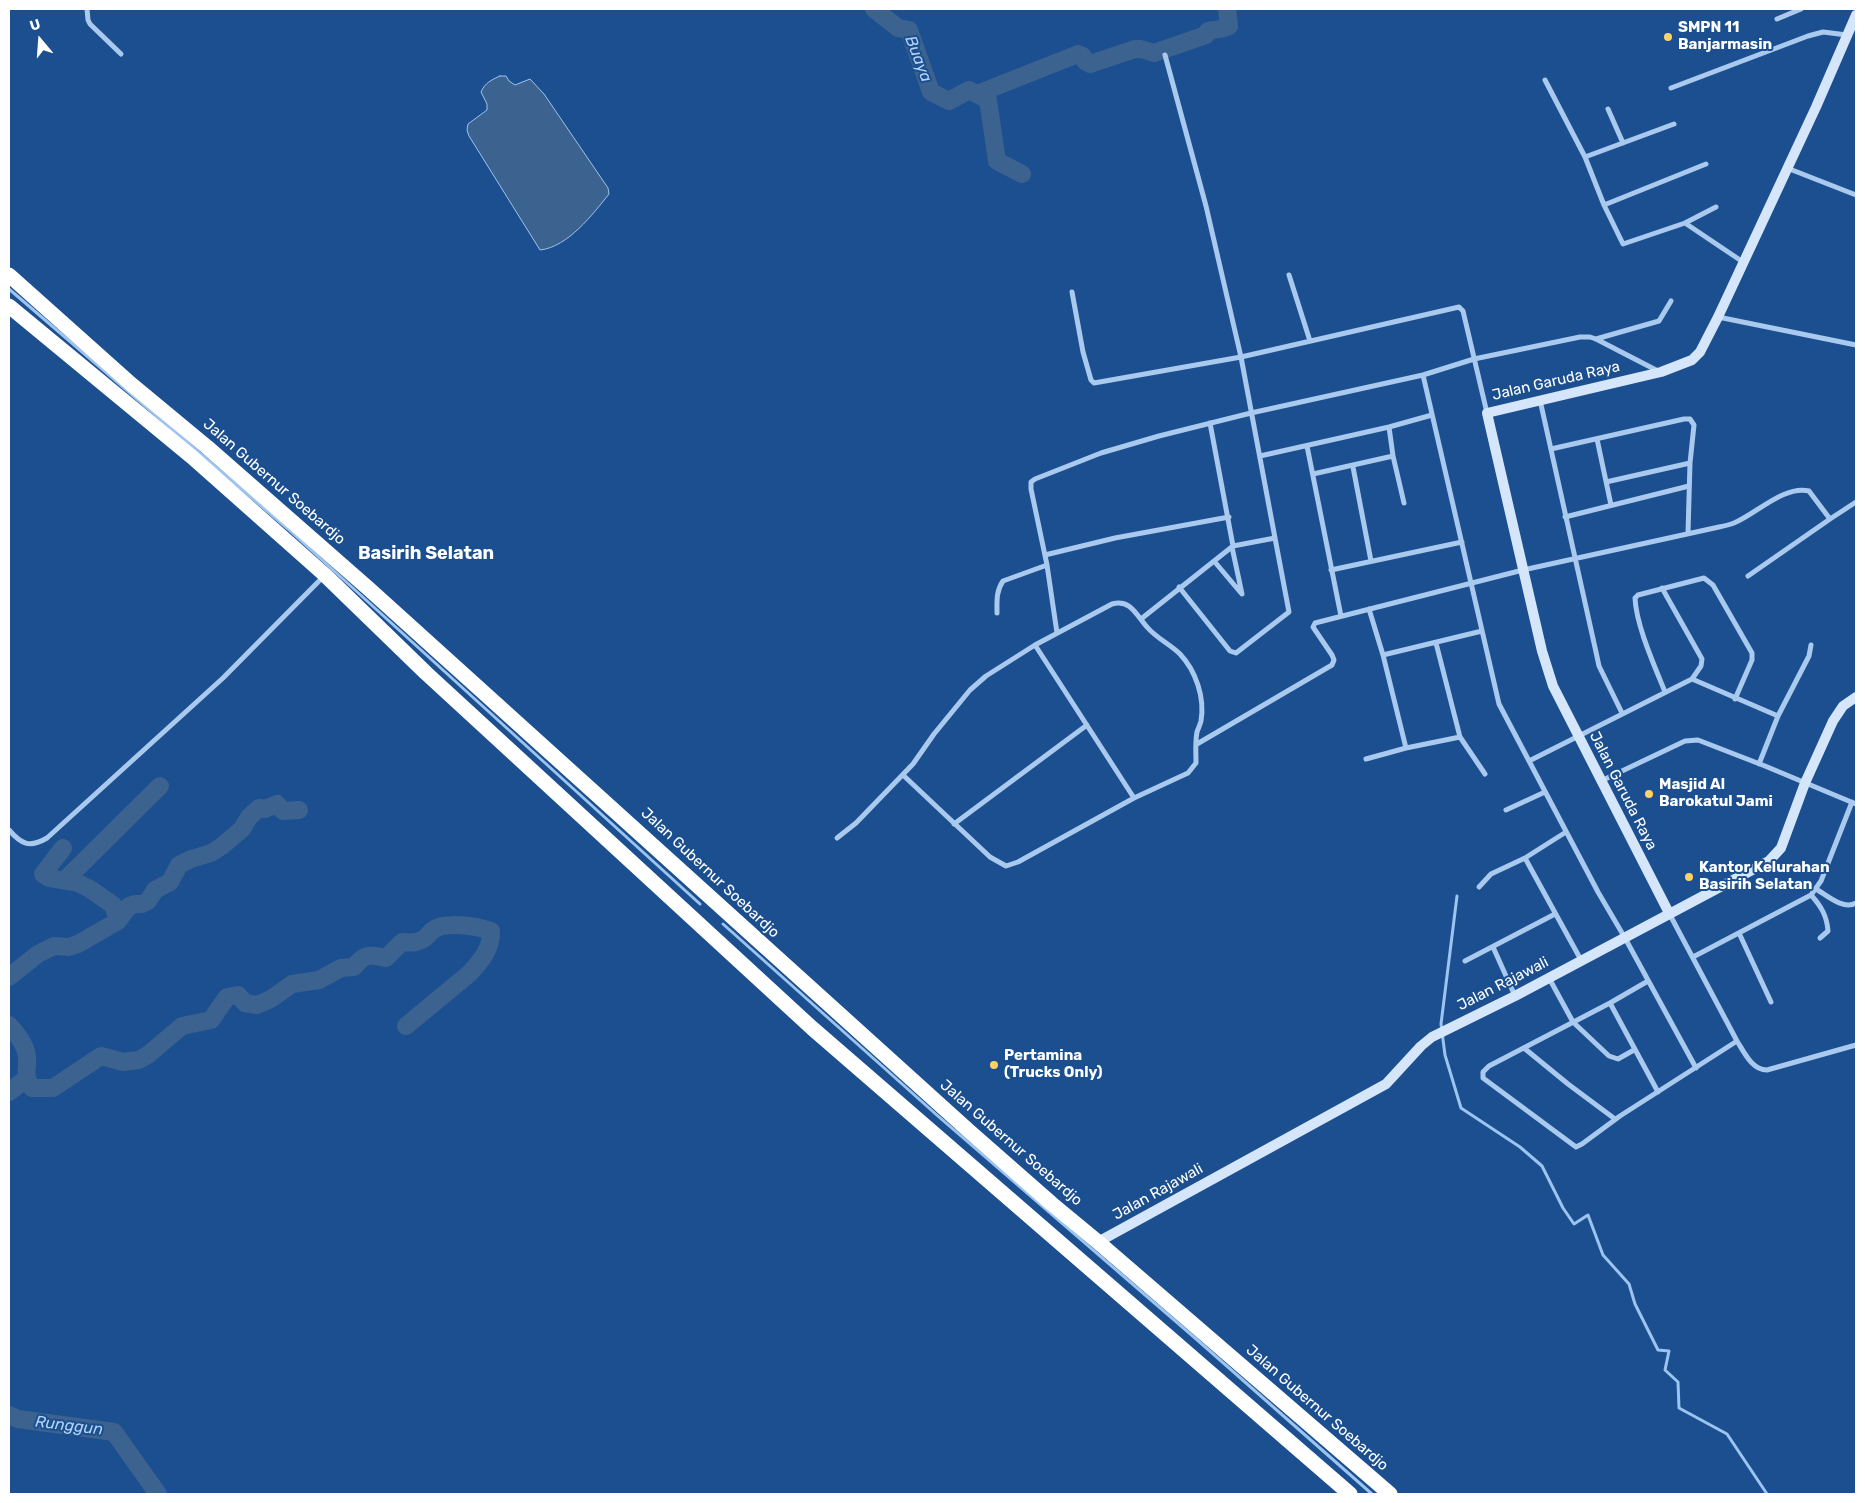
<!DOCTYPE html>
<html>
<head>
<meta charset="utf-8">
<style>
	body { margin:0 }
	#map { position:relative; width:1865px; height:1503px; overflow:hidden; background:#1b4f8f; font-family:Rubik,sans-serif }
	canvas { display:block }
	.frame { position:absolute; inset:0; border:10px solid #fff; pointer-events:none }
	.north { position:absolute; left:15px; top:15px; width:50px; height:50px; -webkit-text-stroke:4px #1b4f8f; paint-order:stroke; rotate:342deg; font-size:14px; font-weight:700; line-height:20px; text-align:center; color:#fff }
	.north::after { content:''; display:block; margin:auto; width:18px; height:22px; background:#fff; clip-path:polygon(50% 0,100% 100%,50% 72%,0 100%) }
</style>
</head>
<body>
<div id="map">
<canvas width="1865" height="1503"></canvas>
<div class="frame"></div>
<div class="north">U</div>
</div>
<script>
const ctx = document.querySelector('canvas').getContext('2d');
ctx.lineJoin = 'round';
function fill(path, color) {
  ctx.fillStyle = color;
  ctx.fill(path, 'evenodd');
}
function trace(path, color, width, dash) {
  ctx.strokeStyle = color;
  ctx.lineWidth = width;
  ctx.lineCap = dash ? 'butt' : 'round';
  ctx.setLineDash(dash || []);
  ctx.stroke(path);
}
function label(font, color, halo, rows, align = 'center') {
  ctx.font = font + ' Rubik,sans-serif';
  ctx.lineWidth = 4;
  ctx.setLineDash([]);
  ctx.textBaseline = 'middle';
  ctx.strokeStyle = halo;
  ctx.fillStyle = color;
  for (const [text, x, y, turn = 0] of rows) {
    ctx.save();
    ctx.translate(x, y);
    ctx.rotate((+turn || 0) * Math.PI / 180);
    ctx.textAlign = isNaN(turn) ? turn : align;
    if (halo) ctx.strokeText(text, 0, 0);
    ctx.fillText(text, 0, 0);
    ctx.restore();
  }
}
const water = new Path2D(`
	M500,76H506L509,81L515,85L530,79L544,94L608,188L609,194C593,214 568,247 540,250L469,136L467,130L468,124L487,110V104L481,92C485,83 491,80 500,76Z`);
const stream = new Path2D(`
	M9,289L288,529L700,904
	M1457,896L1441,1024L1445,1055L1461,1108L1520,1147L1542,1166L1563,1208L1574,1224L1588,1215L1603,1255L1629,1284L1635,1304L1658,1350L1669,1351L1665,1370L1678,1382L1679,1408L1727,1434L1767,1494
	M723,924L939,1117L1195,1338L1372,1494`);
const river = new Path2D(`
	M874,9L898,28L909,30L931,92L949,101L969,90L988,100L997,161L1022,174
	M977,94L1078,54L1083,56L1085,61L1090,64L1135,49H1141L1154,53L1206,35L1208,31C1217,28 1220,31 1229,26L1227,9
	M63,848L43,874L49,878L78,883L90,889L113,905L118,921
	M65,880L160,786
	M9,977L38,954L54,946L69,947L78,944L118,921L129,906L136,904H142L148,901L155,890L170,882L179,865L191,859L211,853L222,846L242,829L249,817L259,808L265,809L277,804L283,811L299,810
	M9,1025C17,1034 26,1045 27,1057C28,1072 23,1075 32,1088H53L101,1056L123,1062L139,1060L149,1054L182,1026L211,1020L227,997L238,995L245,1003L257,1005L271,999L292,984L319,980L341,968L354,967C364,954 370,954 386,958L402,942C411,943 418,943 425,938C428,936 430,932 433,930C446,921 476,926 491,931C492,948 481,961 470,973L406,1026
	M9,1092L26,1079
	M9,1415L18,1419L114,1432L158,1494`);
const street = new Path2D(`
	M87,9L88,20L90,24L121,54
	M1777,19L1801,9
	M1545,80L1585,157L1604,205L1623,244L1685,223L1743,262
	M1671,88L1808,36L1823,32L1847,35
	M1608,109L1623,143
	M1585,157L1674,124
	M1787,168L1856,195
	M1604,205L1706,164
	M1685,223L1716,207
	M1289,275L1310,341
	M1072,292L1083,352L1091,380L1094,383L1241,357L1459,307L1463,311L1487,413
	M1718,317L1856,345
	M1596,339L1659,321L1671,301
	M1423,375L1499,704L1598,892L1625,938L1696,1068
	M1540,400L1596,652L1599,666L1622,713
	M1210,423L1233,546
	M1389,427L1393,456L1404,503
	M1597,439L1611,505
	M1307,446L1341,616
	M1551,449L1684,419H1690L1694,425L1690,463L1688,533
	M1260,456L1389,427L1432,415
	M1353,467L1371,561
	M1313,474L1393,456
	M1606,482L1690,463
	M1565,517L1689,486
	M1232,547L1242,594
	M1045,555L1115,538L1229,517
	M1214,561L1241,593
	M1331,570L1462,542
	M1748,576L1830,519
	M1179,587L1230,651L1236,653L1289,612L1275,538
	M1369,609L1383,655L1406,748
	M997,613C997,601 996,591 1003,581L1047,565
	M1141,619L1233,546L1275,538L1241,357L1206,206L1165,55
	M1057,633L1047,565L1031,489V482L1035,479L1101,453L1159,436L1251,413L1423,375L1474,359L1580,337H1590L1596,339L1658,371
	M1436,643L1460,737L1485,774
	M1035,645L1134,798
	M1383,655L1482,631
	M1692,679L1778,716
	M1665,692C1655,667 1636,625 1635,598L1638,595L1704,578L1713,585L1752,653V660L1735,699
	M1197,744L1332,665L1334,660L1332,655L1313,627L1315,623L1523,570L1719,527C1724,526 1729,525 1734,523C1756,514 1784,485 1809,491L1830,519L1856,502
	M1366,759L1406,748L1460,737
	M1529,761L1692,679L1701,666L1702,659L1662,588
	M1759,764L1778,716L1809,656L1811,645
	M1601,781L1685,741L1698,740L1765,766L1856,804
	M1506,810L1545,792
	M954,824L1087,725
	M9,830C22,845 30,848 47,838L223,678L323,577
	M837,838L856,823L913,764L934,734L970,690L986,676L1035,645L1112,604C1131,599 1136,615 1147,627C1156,638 1170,644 1180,654C1196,671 1205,698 1201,721C1200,725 1198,729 1197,732C1195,742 1196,753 1196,763L1188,773L1134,798L1018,862L1006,866L990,857L903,775
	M1525,858L1581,960
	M1479,887L1491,874L1525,858L1566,832
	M1816,889C1828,896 1843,910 1856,903
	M1811,895C1821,906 1827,916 1828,931L1820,938
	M1669,913L1737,1041C1744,1052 1752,1070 1767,1070L1856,1045
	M1739,933L1771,1002
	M1493,947L1515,996
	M1693,957L1811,895L1821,881L1852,802
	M1465,961L1555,914
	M1549,978L1573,1022L1609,1056L1618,1059L1634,1050
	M1648,981L1610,1003L1489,1066L1483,1072V1078L1576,1147L1582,1144L1620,1116L1737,1041
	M1610,1003L1658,1092
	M1524,1048L1568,1084L1615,1119`);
const secondary = new Path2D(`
	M1669,913L1553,686L1542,651L1487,413L1661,372L1692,360L1700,352L1718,317L1816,107L1856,15
	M1098,1242L1386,1084L1421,1046L1432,1037L1515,996L1769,861L1781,848L1805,783L1833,721L1843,706L1856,697`);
const highway = new Path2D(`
	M9,275L131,384L207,447L369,589L969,1131L1052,1204L1098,1242L1390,1494
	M9,306L192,457L325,575L426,673L812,1028L1350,1494`);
const markers = [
	[1668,37,5,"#ffd166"],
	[1649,794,5,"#ffd166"],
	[1689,877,5,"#ffd166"],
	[994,1065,5,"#ffd166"]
];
const poiNames = [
	["SMPN 11",1678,28],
	["Banjarmasin",1678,45],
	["Masjid Al",1659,785],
	["Barokatul Jami",1659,802],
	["Kantor Kelurahan",1699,868],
	["Basirih Selatan",1699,885],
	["Pertamina",1004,1056],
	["(Trucks Only)",1004,1073]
];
const streetNames = [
	["Jalan Garuda Raya",1556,381,-13],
	["Jalan Gubernur Soebardjo",274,482,41],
	["Jalan Garuda Raya",1623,791,63],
	["Jalan Gubernur Soebardjo",710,873,43],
	["Jalan Rajawali",1503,984,-27],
	["Jalan Gubernur Soebardjo",1011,1143,41],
	["Jalan Rajawali",1158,1192,-29],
	["Jalan Gubernur Soebardjo",1317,1408,41]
];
const waterNames = [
	["Buaya",918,59,69],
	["Runggun",69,1426,7]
];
const quarterNames = [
	["Basirih Selatan",426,554]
];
fill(water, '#3c6290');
trace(water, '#9cc4f0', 1);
trace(stream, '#9cc4f0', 3);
trace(river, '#3c6290', 18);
trace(street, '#a9c9ee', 5);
trace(secondary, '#d6e6fa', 10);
trace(highway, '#fff', 15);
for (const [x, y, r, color] of markers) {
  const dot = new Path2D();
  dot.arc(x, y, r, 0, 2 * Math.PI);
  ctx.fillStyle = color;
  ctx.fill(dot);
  trace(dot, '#1b4f8f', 2);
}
label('bold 15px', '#fff', '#1b4f8f', poiNames, 'left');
label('15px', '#fff', '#1b4f8f', streetNames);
label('italic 16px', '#b5d3f5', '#1b4f8f', waterNames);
label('bold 18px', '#fff', '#1b4f8f', quarterNames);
</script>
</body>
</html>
